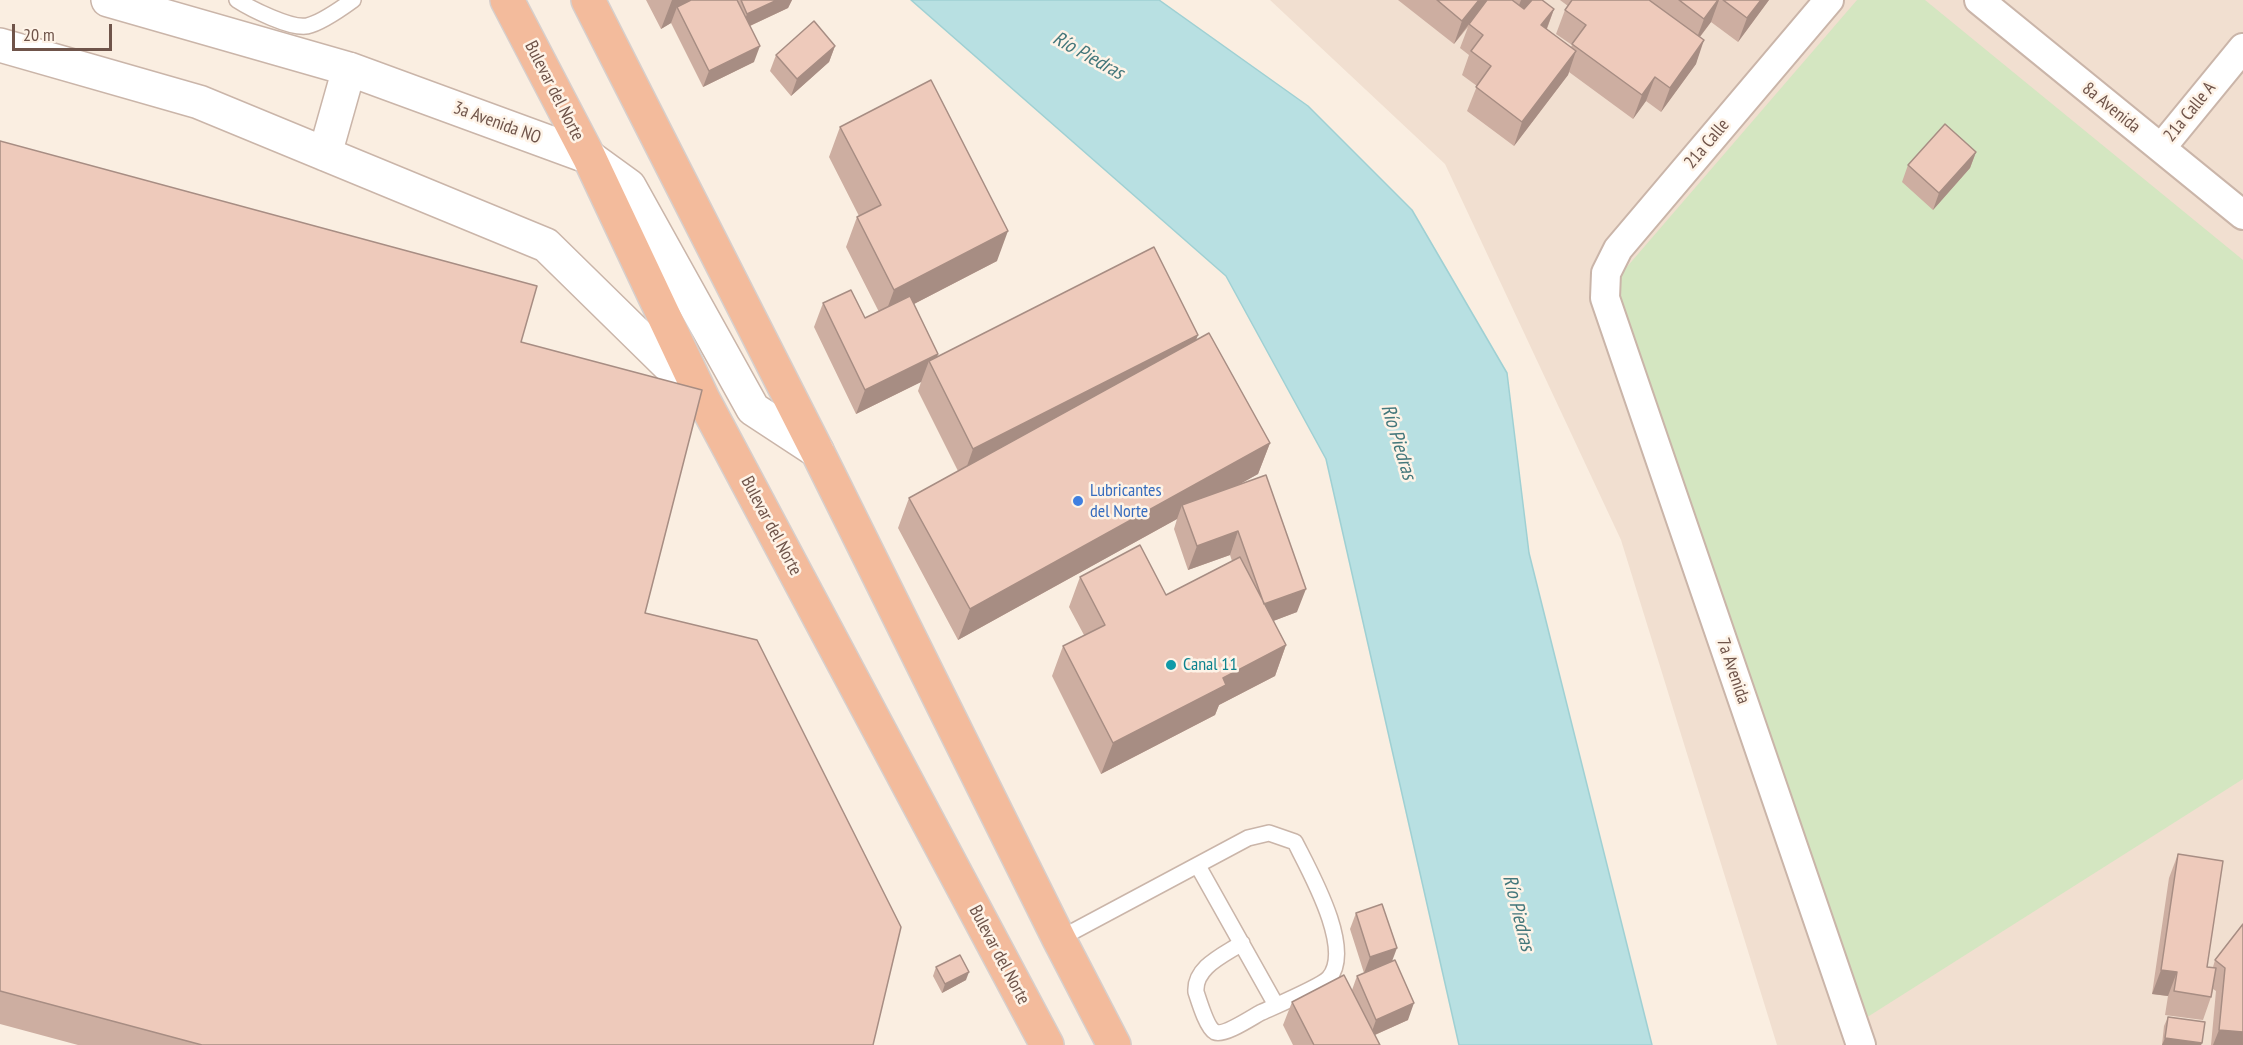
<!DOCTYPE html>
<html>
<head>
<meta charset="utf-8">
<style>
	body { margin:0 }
	#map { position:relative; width:2243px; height:1045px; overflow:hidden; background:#faeee1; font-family:"PT Sans Narrow",sans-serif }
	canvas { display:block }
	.scale { position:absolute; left:12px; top:24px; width:100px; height:27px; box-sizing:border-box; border:3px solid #6f544a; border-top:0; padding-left:8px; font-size:18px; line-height:21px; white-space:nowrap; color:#6f544a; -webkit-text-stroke:4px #fef3e7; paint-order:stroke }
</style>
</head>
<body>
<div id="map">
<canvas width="2243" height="1045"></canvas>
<div class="scale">20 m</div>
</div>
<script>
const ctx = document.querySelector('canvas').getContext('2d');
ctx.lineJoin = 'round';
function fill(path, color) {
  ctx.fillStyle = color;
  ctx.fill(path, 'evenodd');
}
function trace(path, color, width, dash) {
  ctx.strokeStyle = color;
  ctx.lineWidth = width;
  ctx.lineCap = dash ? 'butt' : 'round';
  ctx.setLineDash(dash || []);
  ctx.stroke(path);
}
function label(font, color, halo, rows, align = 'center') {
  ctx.font = font + ' "PT Sans Narrow",sans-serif';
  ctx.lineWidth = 5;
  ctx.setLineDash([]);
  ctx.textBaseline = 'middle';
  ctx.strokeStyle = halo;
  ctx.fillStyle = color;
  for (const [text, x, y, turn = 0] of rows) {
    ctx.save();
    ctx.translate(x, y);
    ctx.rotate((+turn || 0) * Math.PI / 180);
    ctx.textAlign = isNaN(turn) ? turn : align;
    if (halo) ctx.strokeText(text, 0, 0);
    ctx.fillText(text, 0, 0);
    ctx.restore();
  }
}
const residential = new Path2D(`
	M1270,0H2243V1045H1777L1621,540L1445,164Z`);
const green = new Path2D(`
	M1857,0H1925L2243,260V779L1858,1023L1613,283Z`);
const water = new Path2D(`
	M911,0H1159L1308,106L1412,210L1507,373L1529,553L1652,1045H1459L1326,459L1226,276Z`);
const service = new Path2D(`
	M237,0C251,9 291,29 307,26C321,23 342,8 353,0
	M1198,866L1276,1005
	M1059,939L1248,838L1269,833L1295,842C1310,872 1354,949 1329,978C1322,986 1273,1007 1260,1013C1251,1018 1224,1036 1215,1032C1207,1028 1199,1001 1196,992C1194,967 1224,955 1242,943`);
const minor = new Path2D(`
	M1829,0L1618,249L1606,273L1605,298L1861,1045
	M1979,0L2243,215
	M2161,148L2243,48`);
const tertiary = new Path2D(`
	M108,0L349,69L589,157L629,186L753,409L817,451
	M0,45L199,102L546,245L701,397
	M325,154L349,69`);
const trunk = new Path2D(`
	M507,0L589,157L703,399L1047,1045
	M588,0L817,451L1059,939L1114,1045`);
const wall = new Path2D(`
	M646,0H792L788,8L750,26L754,62L703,87L671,23L661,29Z
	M1398,0H1532L1554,9L1547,29L1571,47L1572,45L1556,34L1565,10L1568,6L1560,0H1769L1738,42L1711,22L1700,37L1696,64L1661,112L1646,101L1633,119L1569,72L1568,75L1514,146L1467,111L1477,86L1462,75L1469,55L1460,48L1468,27L1454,44Z
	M835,46L829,62L791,96L770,71L776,55Z
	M840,127L997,261L914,304L938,354L937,357L1196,340L1270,443L1258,474L1240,484L1297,612L1273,621L1286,645L1275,676L1219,705L1215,715L1101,774L1052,676L1063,646L1084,635L1069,607L1080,577L1166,595L1232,561L1230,555L1188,570L1174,529L1177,519L958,640L898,528L909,498L958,471L918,391L921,382L856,414L814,327L823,303L865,318L879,312L846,247L857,217L859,216L829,157Z
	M0,141L521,342L645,613L873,1045H78L0,1024Z
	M1976,152L1970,168L1933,210L1902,182L1908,165Z
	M2178,854L2207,967H2213L2215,960L2243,924V1045H2211L2216,991L2213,989L2211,997L2203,1020L2165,1015L2168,996L2152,994L2169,878Z
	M1356,913L1392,961L1408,1020L1375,1035L1380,1045H1293L1283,1025L1292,1002L1352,990L1357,976L1364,973L1350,929Z
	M936,967L966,980L942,993L933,976Z
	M2168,1017L2202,1043L2201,1045H2162L2164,1026Z`);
const shadedWall = new Path2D(`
	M672,0H714L677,7L671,23L661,29Z
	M777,0H792L788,8L741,30L747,14Z
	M1479,0H1487L1454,44L1462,21Z
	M1521,0H1532L1512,24Z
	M1718,0H1719L1711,22L1695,43L1704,19Z
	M1761,0H1769L1738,42L1747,18Z
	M1554,9L1545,33L1541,25Z
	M1704,40L1696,64L1661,112L1670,88Z
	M760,46L754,62L703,87L709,71Z
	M835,46L829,62L791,96L797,79Z
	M1576,51L1568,75L1514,146L1522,122Z
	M1655,77L1646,101L1633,119L1642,95Z
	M1976,152L1970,168L1933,210L1939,193Z
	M1008,231L997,261L883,320L894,290Z
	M1198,335L1187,365L962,480L973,449Z
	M938,354L933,369L929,361L921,382L856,414L865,390Z
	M1270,443L1258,474L1186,514L1182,505L1177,519L958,640L970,609Z
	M1238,531L1230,555L1188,570L1197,546Z
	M1306,589L1297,612L1255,628L1264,604Z
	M1286,645L1275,676L1219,705L1215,715L1101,774L1113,743L1223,678Z
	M1397,948L1391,964L1364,973L1370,957Z
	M2161,970L2177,972L2168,996L2152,994Z
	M969,972L966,980L942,993L945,984Z
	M1414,1003L1408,1020L1370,1037L1376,1020Z
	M2219,1030L2243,1032V1045H2213Z
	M2165,1038L2202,1043L2201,1045H2162Z`);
const building = new Path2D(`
	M691,0H737L760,46L709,71L677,7Z
	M741,0H777L747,14Z
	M1437,0H1479L1462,21Z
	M1487,0H1512L1524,9L1532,0H1542L1554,9L1541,25L1576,51L1522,122L1476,87L1491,66L1471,51L1483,35L1469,24Z
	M1572,0H1649L1704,40L1670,88L1655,77L1642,95L1572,44L1586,25L1565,10Z
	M1679,0H1718L1704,19Z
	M1723,0H1761L1747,18Z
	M814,21L835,46L797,79L776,55Z
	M931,80L1008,231L894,290L857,217L881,205L840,127Z
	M1945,124L1976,152L1939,193L1908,165Z
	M0,141L537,286L521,342L702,390L645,613L757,640L901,927L873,1045H202L0,991Z
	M1154,247L1198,335L973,449L929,361Z
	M851,290L865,318L910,296L938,354L865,390L823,303Z
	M1209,333L1270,443L970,609L909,498Z
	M1266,475L1306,589L1264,604L1238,531L1197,546L1182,505Z
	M1140,545L1166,595L1240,557L1286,645L1223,678L1226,685L1113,743L1063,646L1105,625L1080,577Z
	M2178,854L2223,861L2207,967L2216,968L2211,997L2174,991L2177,972L2161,970Z
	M1382,904L1397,948L1370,957L1356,913Z
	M2243,924V1032L2219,1030L2225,968L2215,960Z
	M960,955L969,972L945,984L936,967Z
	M1395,960L1414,1003L1376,1020L1357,976Z
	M1344,975L1380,1045H1314L1292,1002Z
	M2168,1017L2205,1022L2202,1043L2165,1038Z`);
const markers = [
	[1078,501,6,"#3f7fe0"],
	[1171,665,6,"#0f9aa8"]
];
const streetNames = [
	["Bulevar del Norte",554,91,63],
	["8a Avenida",2111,108,39],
	["21a Calle A",2190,112,-51],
	["3a Avenida NO",497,123,20],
	["21a Calle",1707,144,-50],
	["Bulevar del Norte",771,526,62],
	["7a Avenida",1733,671,71],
	["Bulevar del Norte",999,955,62]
];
const shopNames = [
	["Lubricantes",1090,491],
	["del Norte",1090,512]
];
const cultureNames = [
	["Canal 11",1183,665]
];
const waterNames = [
	["Río Piedras",1088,56,29],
	["Río Piedras",1398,442,73],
	["Río Piedras",1518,913,76]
];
fill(residential, '#f1dfd0');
fill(green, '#d4e6c1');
fill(water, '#b8e0e2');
trace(water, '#9fd0d3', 1.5);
trace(service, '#cab5a9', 18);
trace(minor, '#cab5a9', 32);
trace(tertiary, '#cab5a9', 36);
trace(trunk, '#d7cfcc', 36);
trace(service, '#fff', 15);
trace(minor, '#fff', 28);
trace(tertiary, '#fff', 33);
trace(trunk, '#f3bb9c', 33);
fill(wall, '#cdaea1');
fill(shadedWall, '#a78d83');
fill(building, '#eecabb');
trace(building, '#a78d83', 1.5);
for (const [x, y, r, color] of markers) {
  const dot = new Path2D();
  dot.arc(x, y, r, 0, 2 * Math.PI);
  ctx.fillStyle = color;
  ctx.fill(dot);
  trace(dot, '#fef3e7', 2);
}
label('18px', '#6f544a', '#fef3e7', streetNames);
label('18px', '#366cbe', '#fef3e7', shopNames, 'left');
label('18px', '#0d838f', '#fef3e7', cultureNames, 'left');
label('italic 20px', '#43777b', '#fef3e7', waterNames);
</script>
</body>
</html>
